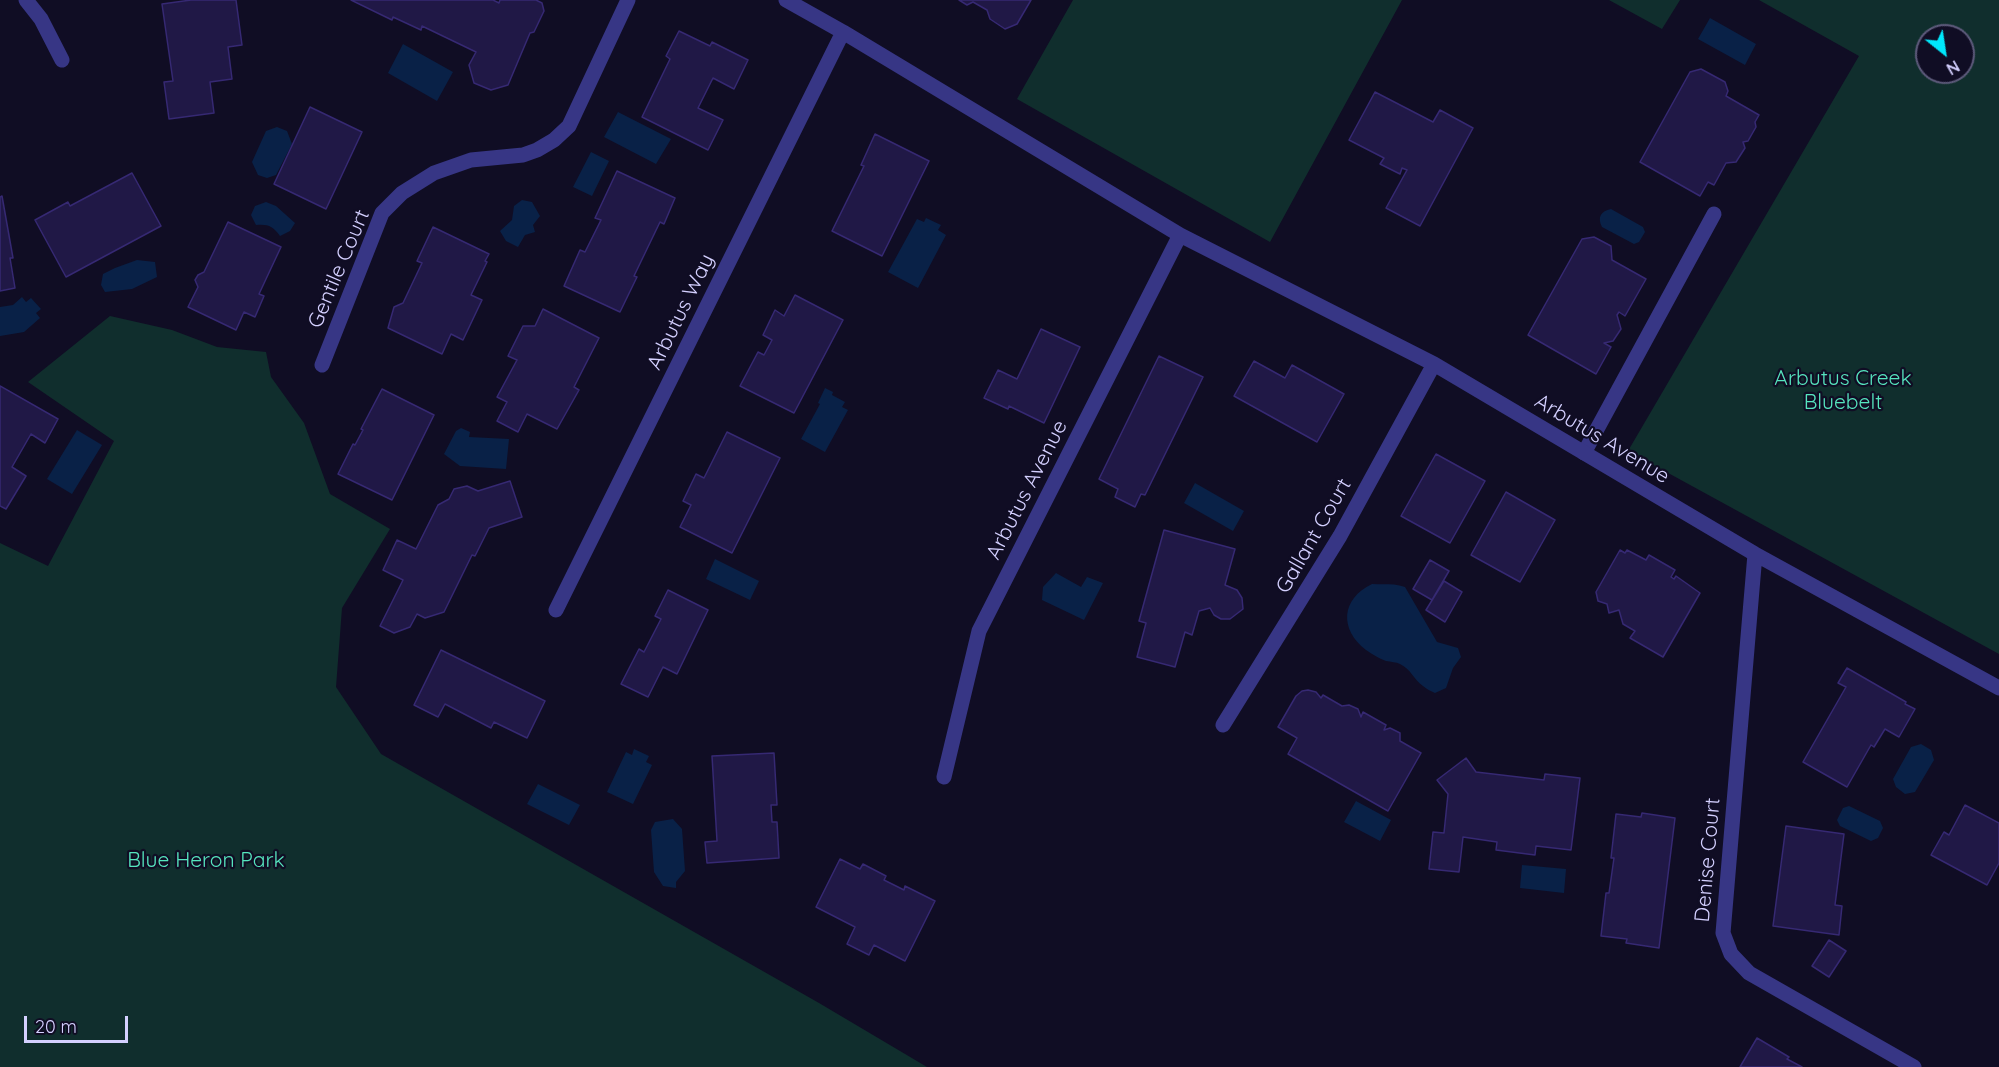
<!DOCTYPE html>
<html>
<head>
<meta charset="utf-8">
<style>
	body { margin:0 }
	#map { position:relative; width:1999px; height:1067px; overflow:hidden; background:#100d24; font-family:Quicksand,sans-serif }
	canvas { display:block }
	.north { position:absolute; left:1915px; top:24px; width:60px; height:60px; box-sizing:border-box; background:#100d24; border:2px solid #5e5b7c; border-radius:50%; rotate:150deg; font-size:16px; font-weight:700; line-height:24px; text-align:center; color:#d4d0ff }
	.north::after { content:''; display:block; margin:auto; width:21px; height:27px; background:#00e7fb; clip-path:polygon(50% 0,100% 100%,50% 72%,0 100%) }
	.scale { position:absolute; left:24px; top:1016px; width:104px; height:27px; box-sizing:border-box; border:3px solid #d4d0ff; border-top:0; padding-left:8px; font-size:18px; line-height:21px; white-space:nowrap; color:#d4d0ff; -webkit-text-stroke:4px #100d24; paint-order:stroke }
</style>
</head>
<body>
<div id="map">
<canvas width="1999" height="1067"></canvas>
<div class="north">N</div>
<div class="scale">20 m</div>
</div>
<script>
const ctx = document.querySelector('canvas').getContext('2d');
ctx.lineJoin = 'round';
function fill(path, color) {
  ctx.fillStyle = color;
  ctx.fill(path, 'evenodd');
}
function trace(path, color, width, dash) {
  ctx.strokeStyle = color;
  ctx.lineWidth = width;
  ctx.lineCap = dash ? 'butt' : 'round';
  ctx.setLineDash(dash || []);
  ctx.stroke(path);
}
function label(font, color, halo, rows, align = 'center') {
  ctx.font = font + ' Quicksand,sans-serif';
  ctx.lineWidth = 4.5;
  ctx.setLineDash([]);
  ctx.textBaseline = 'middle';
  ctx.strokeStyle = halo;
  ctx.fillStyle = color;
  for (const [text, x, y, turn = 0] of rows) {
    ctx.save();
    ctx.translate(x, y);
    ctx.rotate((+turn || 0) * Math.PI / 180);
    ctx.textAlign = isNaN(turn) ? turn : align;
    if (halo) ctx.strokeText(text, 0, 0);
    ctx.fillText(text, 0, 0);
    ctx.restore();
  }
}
const green = new Path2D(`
	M1073,0H1402L1270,242L1017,99Z
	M1609,0H1680L1662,29Z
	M1759,0H1999V654L1628,451L1859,56ZM1927,36H1963V72H1927Z
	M110,316L172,330L217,347L266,352L271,377L304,423L330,494L390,529L342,608L336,687L381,754L819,1003L927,1067H0V543L48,566L114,441L28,382Z`);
const water = new Path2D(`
	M1710,18L1756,44L1745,65L1698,39Z
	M403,44L453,72L437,101L388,73Z
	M618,112L671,139L656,164L604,137Z
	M277,127L287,131L292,144L276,175L267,178L258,175L252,162L266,131Z
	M591,152L609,161L592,196L573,187Z
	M522,200L532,202L540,216L533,225L535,232L525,235L518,247L506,241L500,231L512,220L514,206Z
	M266,202L276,206L295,223L290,231L280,236C273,226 268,224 256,225L251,215L255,206Z
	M1611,209L1643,227L1645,232L1639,242L1634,244L1602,227C1597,217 1601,211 1611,209Z
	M926,218L941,225L938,230L946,235L918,288L888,272L917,219L924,222Z
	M137,260L155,262L157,277L132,289L105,292L101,285L103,274L115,268Z
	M22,297L26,302L31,298L41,309L36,313L40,318L24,332L0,336V307L13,305Z
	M825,388L833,392L832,395L845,402L842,407L848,410L825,452L801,439L820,404L818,403Z
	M461,428L470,432L469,437L509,439L506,469L460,466L444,454L456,431Z
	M77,430L102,445L72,494L47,479Z
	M1195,483L1244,511L1233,531L1184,503Z
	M715,559L759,581L750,600L706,579Z
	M1056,573L1081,587L1087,577L1103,583L1084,620L1042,600L1043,587Z
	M1372,584C1383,585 1394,583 1405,587L1437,642L1458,648L1461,657L1453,668L1446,688L1435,693C1431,691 1426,689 1423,686C1414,680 1411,669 1400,664C1396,662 1391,662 1386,661C1380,659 1372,654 1366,650C1339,629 1341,599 1372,584Z
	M1921,744L1931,750L1934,760L1915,792L1905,794L1896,787L1893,779L1911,747Z
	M634,749L649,756L646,762L652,765L633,804L607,792L626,752L632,755Z
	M538,784L580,805L569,825L527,804Z
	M1356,801L1391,820L1380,841L1344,822Z
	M1849,806L1880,821L1883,828L1878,838L1871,841L1840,826L1837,820L1843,808Z
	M673,819L682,829L685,871L676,882V888L663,886L654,872L651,830L655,822Z
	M1522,865L1566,869L1564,893L1520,888Z`);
const building = new Path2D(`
	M191,0H236L242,45L228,47L232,79L210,82L214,113L169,119L164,82L173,81L162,4Z
	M351,0H493L499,3L500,0H536L542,3L544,11L534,32L530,33L508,85L491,90L474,83L469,65L476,52L422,26L421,30L393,17L392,20Z
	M959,0H1031L1017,24L1005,29L990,19L987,10L973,2L967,5Z
	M679,31L710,46L712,42L748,60L734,89L713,78L698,108L723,120L708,150L642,117L670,59L666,56Z
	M1701,69L1725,82L1728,91L1726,96L1759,115L1755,122L1756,127L1748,141L1743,142L1745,148L1736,162L1726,163L1714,185L1708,182L1700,196L1640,162L1690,72Z
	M1375,92L1433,122L1440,110L1473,128L1420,226L1386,208L1407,170L1402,168L1400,174L1380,164L1384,158L1349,140Z
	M310,107L362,132L326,209L274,184Z
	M875,134L929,161L882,256L832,231L864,166L861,165Z
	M617,171L675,198L664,224L660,222L634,276L637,277L620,312L564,286L580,250L585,252L601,220L595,218Z
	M132,173L161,226L66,277L35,220L68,202L70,206Z
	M2,196L13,258H10L15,288L0,291V197Z
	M228,222L281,247L259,294L264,296L255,317L244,312L236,330L188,307L198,287L195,280L198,275L204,272Z
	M433,227L489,254L485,261L487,262L471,295L482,300L463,340L451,334L442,354L388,328L394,307L403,303L422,263L417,261Z
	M1594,237L1611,246L1612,260L1646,279L1625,316L1619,312L1617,315L1621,329L1613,341L1604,343L1611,347L1596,374L1528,335L1582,239Z
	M795,295L843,320L794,413L740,386L758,352L764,355L772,340L763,335L775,310L784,316Z
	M543,309L599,338L574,387L579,390L557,429L527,414L518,432L497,421L507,402L497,397L517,360L508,356L523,326H535Z
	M1041,329L1080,347L1044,423L1009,406L1008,409L984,398L998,370L1017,379Z
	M1159,356L1203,377L1145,495L1141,494L1135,507L1115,497L1118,489L1099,479Z
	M1254,361L1285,378L1292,365L1344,394L1317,442L1234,396Z
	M0,386L58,419L45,443L31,434L12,467L26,476L6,509L0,506Z
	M382,389L434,415L392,500L338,474L353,444L355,445L363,430L361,429Z
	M727,432L780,458L732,553L680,527L691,505L683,501L696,474L704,478Z
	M1436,454L1485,481L1450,543L1401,516Z
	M510,481L522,517L489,528L475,556L472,555L444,612L425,618L417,614L410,627L394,633L380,626L403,580L383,570L397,540L416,549L438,505L449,499L454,489L467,486L478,491Z
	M1506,492L1555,520L1520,582L1471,555Z
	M1164,530L1235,549L1225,585L1237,590L1242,598L1243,609L1230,619H1221L1214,615L1210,608L1199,611L1192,635L1185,632L1175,667L1137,657L1146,623L1139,621Z
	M1620,550L1625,553L1627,550L1646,560L1649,555L1675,570L1671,577L1674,579L1676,576L1700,593L1663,657L1630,638L1635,631L1623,624L1619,610L1609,613L1607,604L1598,601L1596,592Z
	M1430,560L1449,571L1432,600L1413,589Z
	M1444,581L1462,592L1445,622L1426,610Z
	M668,590L708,610L677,674L663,667L648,697L621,684L639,649L644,652L661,619L655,616Z
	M441,650L545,701L527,738L494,722L491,728L445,704L438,717L414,705Z
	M1847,668L1906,702L1905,704L1915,709L1899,737L1885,729L1874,747L1871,745L1847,787L1803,762L1846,687L1838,683Z
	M1308,690L1316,692L1321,698L1323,695L1342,706L1349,705L1358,709L1361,717L1363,712L1386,725L1384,730L1390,728L1400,733V741L1421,753L1388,811L1288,754L1297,738L1278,727L1296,696L1302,691Z
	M774,753L777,805H771L772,822H777L779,858L707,863L705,842L717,841L712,756Z
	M1466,758L1476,772L1544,780L1545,774L1580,778L1571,850L1536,846L1535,855L1496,850L1497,842L1463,837L1459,872L1429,869L1433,832L1444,833L1448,794L1437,780Z
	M1965,805L1999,823V863L1987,885L1931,855L1944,832L1949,835Z
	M1642,813L1675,818L1659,948L1626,943L1627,939L1601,936L1606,893H1609L1614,858H1611L1616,814L1641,817Z
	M1786,826L1844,834L1835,905L1842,906L1839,935L1773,926Z
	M840,859L860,869L863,864L886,876L884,880L904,890L905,886L935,901L905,961L874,945L869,955L847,944L855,927L816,907Z
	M1829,940L1846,951L1829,977L1812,966Z
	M1757,1038L1789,1057L1787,1059L1802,1067H1740Z`);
const lane = new Path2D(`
	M1584,453L1714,214`);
const street = new Path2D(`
	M26,0L41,19L62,60
	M786,0L843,32L1180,235L1434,364L1755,554L1999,688
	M322,365L382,213L402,193L434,173L471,160L523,155L537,150L554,140L569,126L628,0
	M1755,554L1723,933L1731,954L1749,973L1914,1067
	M556,610L843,32
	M1223,725L1340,536L1434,364
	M944,777L979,631L1180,235`);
const streetNames = [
	["Gentile Court",339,269,-67],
	["Arbutus Way",681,312,-64],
	["Arbutus Avenue",1602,439,31],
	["Arbutus Avenue",1027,490,-63],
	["Gallant Court",1314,536,-60],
	["Denise Court",1708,860,-85]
];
const parkNames = [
	["Arbutus Creek",1843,379],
	["Bluebelt",1843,403],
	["Blue Heron Park",206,861]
];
fill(green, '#102e2d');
fill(water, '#092147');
fill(building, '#201846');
trace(building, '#362973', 1.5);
trace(lane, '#373685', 15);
trace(street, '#373685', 15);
label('21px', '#d4d0ff', '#100d24', streetNames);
label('21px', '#56e5be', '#100d24', parkNames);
</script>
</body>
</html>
